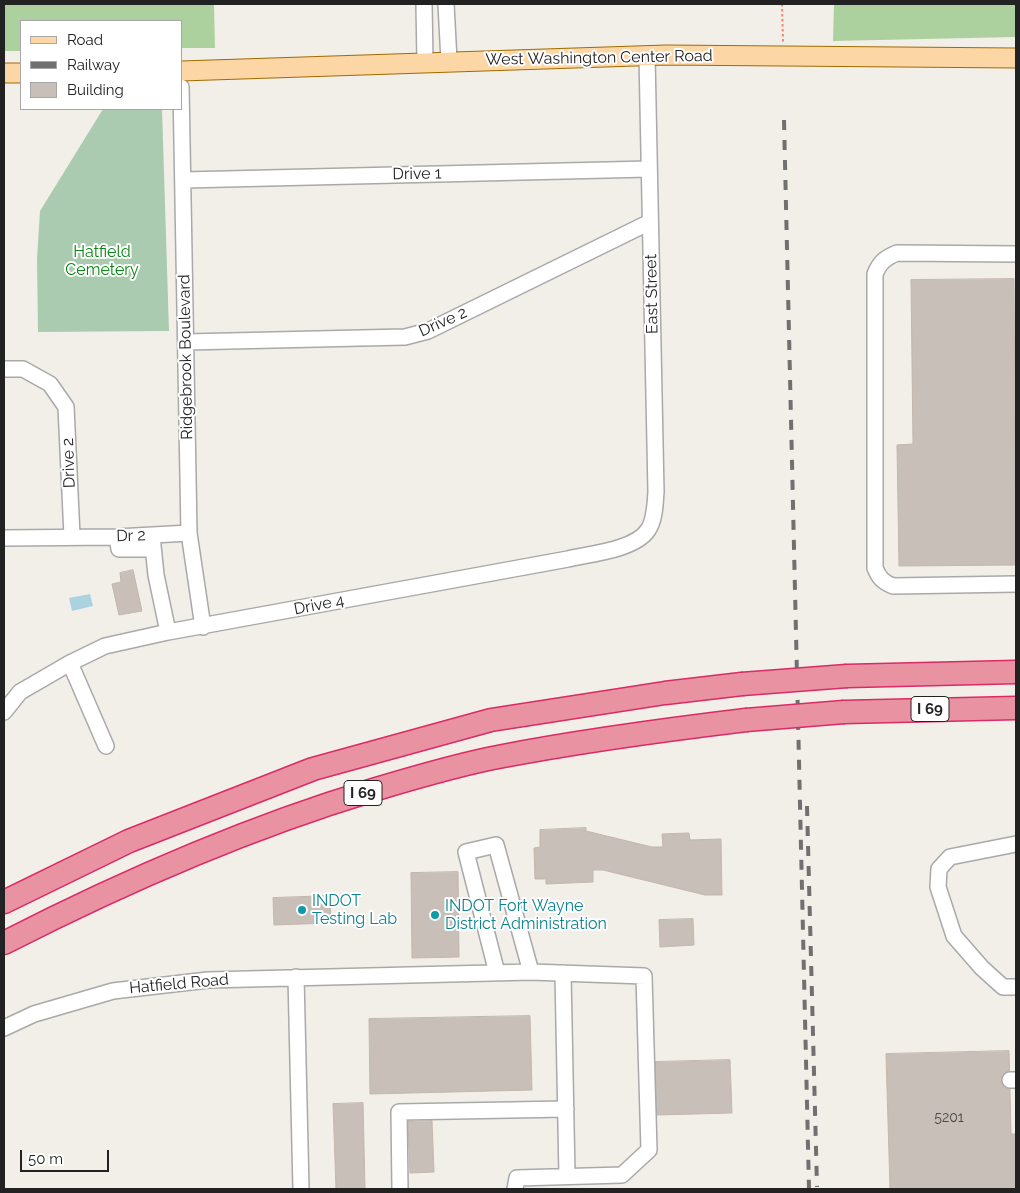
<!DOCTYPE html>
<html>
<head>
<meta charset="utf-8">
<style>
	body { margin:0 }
	#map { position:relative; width:1020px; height:1193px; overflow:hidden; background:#f2efe9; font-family:Raleway,sans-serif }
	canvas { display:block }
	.frame { position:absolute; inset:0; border:5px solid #222; pointer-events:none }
	.legend { position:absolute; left:20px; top:20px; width:162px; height:90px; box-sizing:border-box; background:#fff; border:1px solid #a7a7a7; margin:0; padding:6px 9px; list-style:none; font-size:15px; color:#222 }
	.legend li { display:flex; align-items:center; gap:10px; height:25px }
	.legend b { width:25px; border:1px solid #a7a7a7 }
	.scale { position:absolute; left:20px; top:1150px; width:89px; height:22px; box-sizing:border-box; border:2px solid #222; border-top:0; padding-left:6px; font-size:15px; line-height:18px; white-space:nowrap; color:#222; -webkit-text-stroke:4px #fff; paint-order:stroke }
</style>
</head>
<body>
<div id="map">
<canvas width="1020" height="1193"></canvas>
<div class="frame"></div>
<ul class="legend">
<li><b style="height:6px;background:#fcd6a4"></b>Road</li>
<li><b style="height:6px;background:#707070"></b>Railway</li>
<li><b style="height:14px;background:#c7bfb8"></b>Building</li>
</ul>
<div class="scale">50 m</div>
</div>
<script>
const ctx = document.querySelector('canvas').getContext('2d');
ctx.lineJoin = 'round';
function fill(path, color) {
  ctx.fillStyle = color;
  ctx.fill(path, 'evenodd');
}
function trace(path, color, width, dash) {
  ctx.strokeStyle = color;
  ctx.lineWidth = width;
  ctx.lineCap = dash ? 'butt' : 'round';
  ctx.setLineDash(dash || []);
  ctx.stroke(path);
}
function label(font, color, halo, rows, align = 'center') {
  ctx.font = font + ' Raleway,sans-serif';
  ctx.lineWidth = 4;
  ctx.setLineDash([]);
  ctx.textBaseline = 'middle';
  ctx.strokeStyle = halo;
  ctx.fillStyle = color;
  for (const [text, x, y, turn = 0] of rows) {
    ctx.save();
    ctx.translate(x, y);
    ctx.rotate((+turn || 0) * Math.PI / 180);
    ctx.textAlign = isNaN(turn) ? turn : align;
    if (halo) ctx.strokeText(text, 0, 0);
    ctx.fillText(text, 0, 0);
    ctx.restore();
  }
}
const forest = new Path2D(`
	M4,4H214L215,48H181V21H21V51H4Z
	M834,4H1016V37L833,41Z`);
const cemetery = new Path2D(`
	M103,109H162L169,331L38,332L37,259L40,211Z`);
const water = new Path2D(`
	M90,594L93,606L72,611L69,598Z`);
const building = new Path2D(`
	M1014,279L1016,565L899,566L897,445L913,444L911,280Z
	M133,570L142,611L119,615L112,584L121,582L120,573Z
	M586,828V831L652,847H663L662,834L689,833L690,840L721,839L722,895H705L603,870H593V882L546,884V879H535L534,848L540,847V830Z
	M458,872L459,957L412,958L411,873Z
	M330,896L331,923L274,925L273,898Z
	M693,919L694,945L660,947L659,920Z
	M530,1016L532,1090L370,1094L369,1019Z
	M1009,1051L1011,1134H1016V1189H890L886,1054Z
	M730,1060L732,1113L656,1115L655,1062Z
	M363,1103L365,1189H336L333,1104Z
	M432,1121L434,1172L410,1173L408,1122Z`);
const path = new Path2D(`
	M782,4L783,42`);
const minor = new Path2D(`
	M424,4L425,62
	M446,4L449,61
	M181,87L189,533L203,627
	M184,180L649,169
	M1016,254L897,253C885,258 880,262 875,274V568C879,578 883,582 893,586L1016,584
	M186,342L405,337L428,331L650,222
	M4,369H23L50,384L66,407L72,536
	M152,536L156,575L168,632
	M117,537L119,549H153
	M4,538L117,537L189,533
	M70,663L106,746
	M4,712L20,692L70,663L105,646L168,632L568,559C589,554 635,550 648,530C655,520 655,504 656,492L647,56
	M1016,844L950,857L939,869L938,887L954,936L982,968L1003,987H1016
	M497,973L466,852L496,845L531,972
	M563,973L567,1176
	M296,977L301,1189
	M4,1028L34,1014L113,991L208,980L531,972L644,976L649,1150L622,1175L517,1178L515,1189
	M1010,1080H1016
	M400,1189L399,1112L566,1109`);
const major = new Path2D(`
	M181,71L666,55L1016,58
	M4,73H21`);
const highway = new Path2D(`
	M847,676L1016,672
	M844,712L1016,708
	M4,902L129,841L313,769L491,720L665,693L742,684
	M4,943C123,882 244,829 373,790C413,778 456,765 498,757C580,741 663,730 746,720`);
const rail = new Path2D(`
	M784,120L809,1189
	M807,806L817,1187`);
const highwayBridge = new Path2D(`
	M742,684L847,676
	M746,720L844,712`);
const markers = [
	[302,910,5,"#0f9aa8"],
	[435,915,5,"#0f9aa8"]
];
const numberNames = [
	["5201",949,1118]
];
const shields = [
	[930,709,38],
	[363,793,38]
];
const shieldNames = [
	["I 69",930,709],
	["I 69",363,793]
];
const streetNames = [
	["West Washington Center Road",599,58,-1],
	["Drive 1",417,174,-1],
	["East Street",652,294,-91],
	["Drive 2",443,322,-24],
	["Ridgebrook Boulevard",186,357,-91],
	["Drive 2",69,463,-92],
	["Dr 2",131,536,-2],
	["Drive 4",319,605,-11],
	["Hatfield Road",179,984,-5]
];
const parkNames = [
	["Hatfield",102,252],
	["Cemetery",102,270]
];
const cultureNames = [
	["INDOT",312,901],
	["Testing Lab",312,919],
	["INDOT Fort Wayne",445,906],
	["District Administration",445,924]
];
fill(forest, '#add19e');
fill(cemetery, '#aacbaf');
fill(water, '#aad3df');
fill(building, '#c7bfb8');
trace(building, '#c4b6ab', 1);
trace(minor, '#a9a9a9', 18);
trace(major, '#a06b00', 21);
trace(highway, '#dc2a67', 25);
trace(path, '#fa8072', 2, [2.5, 2.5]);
trace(minor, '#fff', 15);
trace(major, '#fcd6a4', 19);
trace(highway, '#e892a2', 22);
trace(rail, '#707070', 4, [10, 10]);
trace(highwayBridge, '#dc2a67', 25, []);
trace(highwayBridge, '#e892a2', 22);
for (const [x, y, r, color] of markers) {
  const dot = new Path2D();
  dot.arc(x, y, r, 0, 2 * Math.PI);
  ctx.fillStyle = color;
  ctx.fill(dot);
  trace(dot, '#fff', 2);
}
label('14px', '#4b4948', null, numberNames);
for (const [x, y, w] of shields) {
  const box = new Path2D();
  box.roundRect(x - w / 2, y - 12.5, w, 25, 4);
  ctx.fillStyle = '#fff';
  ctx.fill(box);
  trace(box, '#222', 1);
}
label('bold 15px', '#222', null, shieldNames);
label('16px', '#222', '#fff', streetNames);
label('16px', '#0c8416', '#fff', parkNames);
label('16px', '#0d838f', '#fff', cultureNames, 'left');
</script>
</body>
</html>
